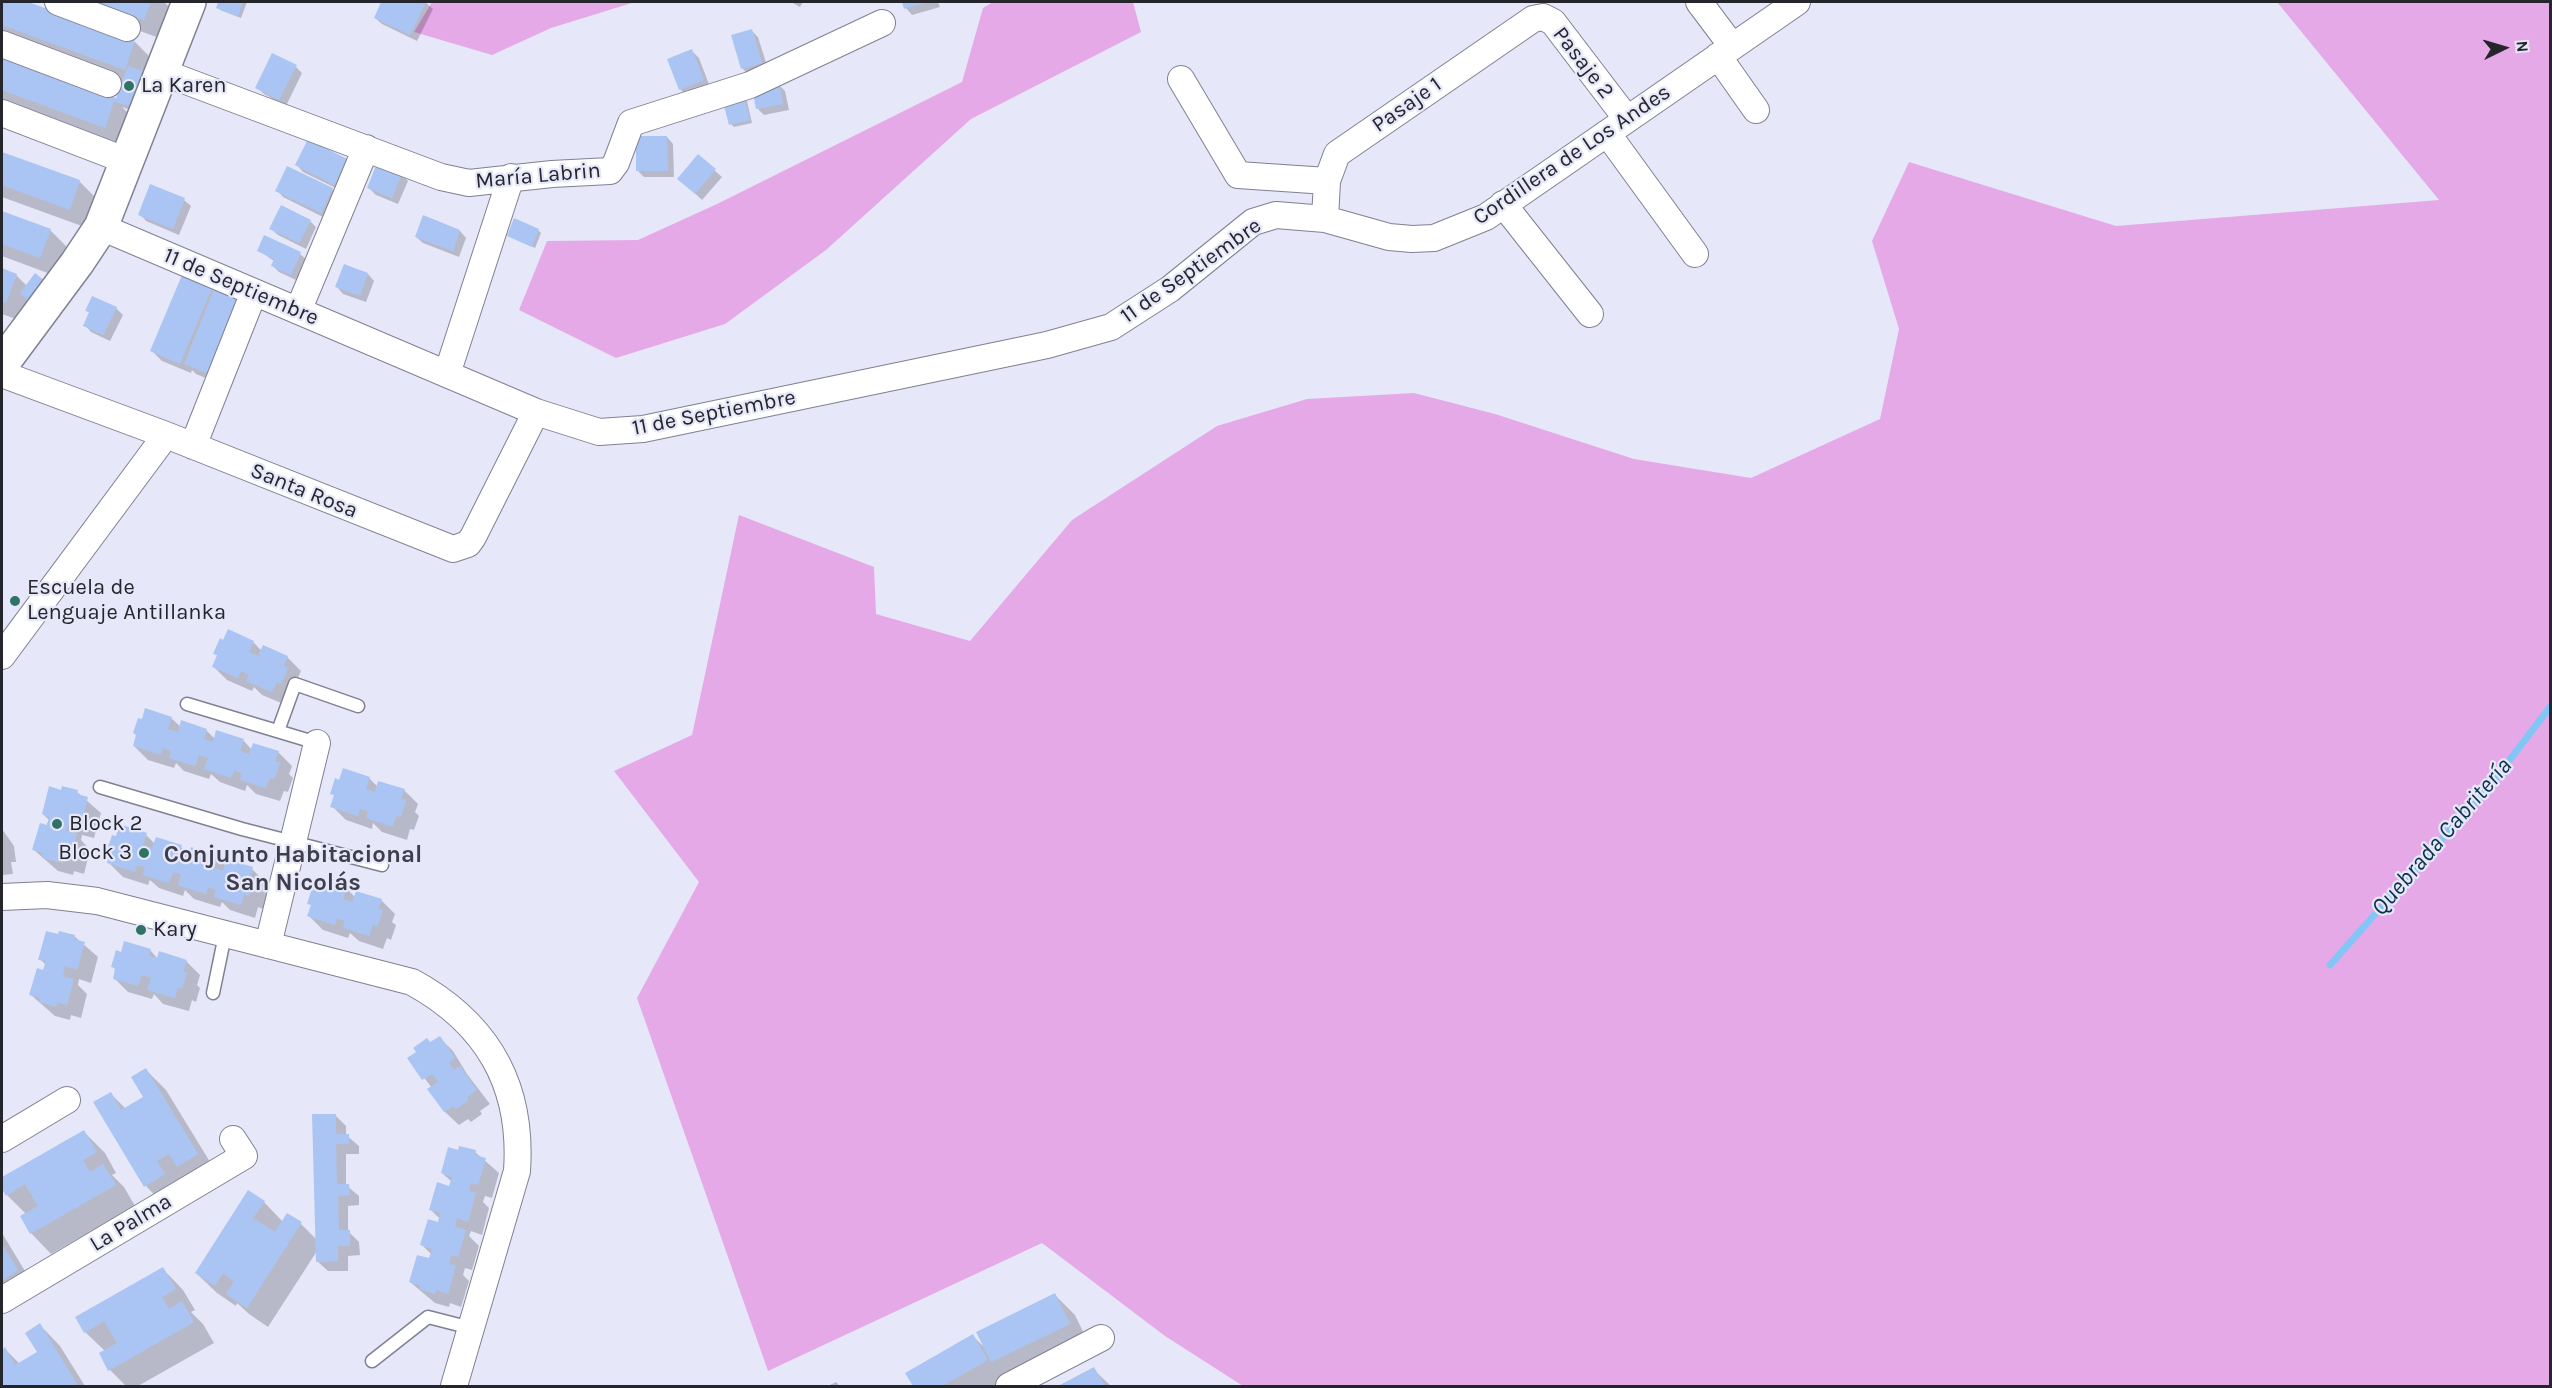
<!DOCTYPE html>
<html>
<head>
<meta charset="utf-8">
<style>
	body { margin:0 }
	#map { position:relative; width:2552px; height:1388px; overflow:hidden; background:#e6e8fa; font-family:Karla,sans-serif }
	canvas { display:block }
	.frame { position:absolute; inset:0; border:3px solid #25262c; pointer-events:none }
	.north { position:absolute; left:2474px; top:18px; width:60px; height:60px; -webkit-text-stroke:4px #e6e8fa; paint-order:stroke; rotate:85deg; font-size:16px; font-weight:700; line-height:24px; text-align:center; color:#25262c }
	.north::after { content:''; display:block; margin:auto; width:21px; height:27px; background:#25262c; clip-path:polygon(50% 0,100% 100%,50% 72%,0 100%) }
</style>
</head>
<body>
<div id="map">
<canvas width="2552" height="1388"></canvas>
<div class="frame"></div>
<div class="north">N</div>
</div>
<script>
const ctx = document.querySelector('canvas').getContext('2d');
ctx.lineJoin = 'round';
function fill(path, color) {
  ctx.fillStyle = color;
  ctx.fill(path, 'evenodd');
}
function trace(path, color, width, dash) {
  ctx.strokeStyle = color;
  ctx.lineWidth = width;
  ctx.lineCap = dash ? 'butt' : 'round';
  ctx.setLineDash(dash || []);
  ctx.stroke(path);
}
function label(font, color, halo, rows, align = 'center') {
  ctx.font = font + ' Karla,sans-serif';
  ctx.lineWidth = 4.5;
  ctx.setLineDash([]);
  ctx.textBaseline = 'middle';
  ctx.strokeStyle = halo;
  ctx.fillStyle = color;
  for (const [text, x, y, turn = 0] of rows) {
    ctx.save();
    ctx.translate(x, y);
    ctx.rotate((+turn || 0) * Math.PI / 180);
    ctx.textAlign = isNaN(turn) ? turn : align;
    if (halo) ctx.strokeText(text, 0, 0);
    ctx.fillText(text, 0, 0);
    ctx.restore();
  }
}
const green = new Path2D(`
	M432,2H635L551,28L492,55L414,32Z
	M993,2H1133L1141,32L971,119L826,250L725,324L616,358L519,310L547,241L638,240L717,204L962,82L983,8Z
	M2277,2H2550V1386H1243L1165,1336L1042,1243L768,1371L637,998L699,882L614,771L692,735L739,515L874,567L876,614L970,641L1072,520L1217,426L1307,399L1414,393L1495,414L1634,459L1751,478L1880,419L1899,329L1872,241L1909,162L2116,226L2439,200Z`);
const shadow = new Path2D(`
	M2,2H23L135,42L155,62L136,112L122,107L135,120L125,147L2,102V59L116,101L124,82L2,38Z
	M59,2H164L175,12L165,40Z
	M220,2H247L241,18L220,10L218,7Z
	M383,2H425L433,9L417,41L382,24L375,18Z
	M791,2H803L800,7Z
	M904,2H938L940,7L912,15L906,8Z
	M752,31L758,37L768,69L749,75L742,68Z
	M692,51L699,58L710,87L687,96L680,89Z
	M296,67L302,73L286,106L264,94L257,88Z
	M778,84L785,91L789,110L764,115L758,109Z
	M744,98L747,101L752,123L734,127L731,124Z
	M667,137L673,144L674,177H644L638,171Z
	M2,153L80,182L100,202L90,229L2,197Z
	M698,156L722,177L702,200L686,185Z
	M346,160L352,166L340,190L303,172L297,165Z
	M401,174L408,181L398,204L376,195L369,188Z
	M151,186L184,200L191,206L179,235L146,221L140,214Z
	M331,188L339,196L327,219L283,197L277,190Z
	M2,212L50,230L70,250L61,278L2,256Z
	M423,217L460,231L466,238L459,257L423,243L416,237Z
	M310,221L316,227L306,249L278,235L271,229Z
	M538,230L541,233L535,248L508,236Z
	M264,237L300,254L307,260L298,281L279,272L273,266L274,261L258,250Z
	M2,270L16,275L27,286L35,275L27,323L2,314Z
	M368,274L374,281L366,302L343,294L337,287Z
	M212,289L215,292L225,386L196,374L192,370L191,373L162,361L152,351Z
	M116,308L123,315L110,341L91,332L85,325L90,313L87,310Z
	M253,642L262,651L287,657L301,671L286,705L262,695L254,687L252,691L227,680L213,666L218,656L215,653Z
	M171,718L181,727L206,730L215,739L243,740L252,750L278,752L292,766L289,774L293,778L288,792L284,791L280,801L256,794L247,785L245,791L220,782L211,774L209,779L184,771L176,763L174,768L148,760L134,746Z
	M369,778L378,787L404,790L418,804L415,812L419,816L414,830L410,829L407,840L382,832L373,823L372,829L346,820L332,806L335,796L332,794Z
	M62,791L77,792L101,813L94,838L82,835L81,840L90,850L84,874L74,871L73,875L58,871L34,850L49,820L43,814Z
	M2,829L14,846L16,862H11L13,874L2,875Z
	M146,835L155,844L181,847L190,856L217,857L226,866L252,869L266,883L264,891L267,894L263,909L258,907L255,918L230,910L222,902L220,907L194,899L185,890L183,896L159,888L150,880L148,885L123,877L109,863L112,853L109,850Z
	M346,888L355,897L381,900L395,914L392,922L396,925L391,940L387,938L383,949L359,941L350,933L348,938L323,930L309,916L312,906L309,903Z
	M74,936L98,957L91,983L79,979L78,985L87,994L81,1018L71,1015L70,1020L55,1016L31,995L46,965L40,959Z
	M150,950L158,959L186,961L200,975L197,985L200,988L196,1002L192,1000L189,1011L163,1004L154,994L152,999L128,992L114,978L116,970L113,967L122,954Z
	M440,1038L453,1051L467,1074L490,1104L480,1111L482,1114L471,1122L468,1119L459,1125L445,1112L429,1089L432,1088L409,1058Z
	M146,1070L166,1090L218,1175L166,1207L146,1186L111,1094L126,1109L145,1097Z
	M335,1115L346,1126V1135L359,1146V1154H346V1185L359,1196V1205L348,1206V1231L359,1242L360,1255L348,1256V1271H328L317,1261V1251L268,1327L249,1314L237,1303L236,1306L217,1293L196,1273L264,1202L283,1222L301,1224L317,1240Z
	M84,1132L105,1153L116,1173L112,1175L124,1187L135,1206L51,1254L31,1233L26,1214L7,1195L2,1186V1179Z
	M459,1152H475L499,1173L492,1198L485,1196L483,1202L489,1208L482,1235L471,1231L469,1236L479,1246L472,1270L465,1268L463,1275L469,1281L461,1307L450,1303L449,1307L435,1303L410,1282L430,1260L431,1254L422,1245L440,1219L431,1210L450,1188L452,1182L442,1173Z
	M2,1233L37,1291L2,1295Z
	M163,1269L183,1290L195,1310L191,1312L203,1324L214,1343L138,1386H126L110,1370L101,1354L105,1351L85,1332Z
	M1055,1295L1075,1315L1089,1344L1012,1382L1004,1374L1007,1381L998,1386H914L907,1374L973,1336L985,1348Z
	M40,1325L60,1346L85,1386H6L2,1379V1351L5,1349L20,1364L39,1353Z
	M1093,1369L1111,1386H1061Z
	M836,1382L840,1386H828Z`);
const stream = new Path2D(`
	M2330,965L2495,779L2550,707`);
const building = new Path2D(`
	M2,2H28L135,40L125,70L2,25Z
	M93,2H151L144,20Z
	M218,2H243L238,16L216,8Z
	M381,2H426L410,35L374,18Z
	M902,2H927L904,9Z
	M752,29L762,63L741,69L731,35Z
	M692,49L704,80L679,90L667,59Z
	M272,53L297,65L279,100L255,88Z
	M2,57L116,98L128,66L143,71L129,106L114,101L105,128L2,90Z
	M779,82L783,104L756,109L752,88Z
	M744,97L750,120L729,125L723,102Z
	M636,136H667L668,171H636Z
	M308,139L347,159L334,185L295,165Z
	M2,152L80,180L70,210L2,185Z
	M698,154L716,169L695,194L677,179Z
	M377,163L402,173L392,198L367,188Z
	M287,166L333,188L321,213L275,191Z
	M150,184L185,198L173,229L138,215Z
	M281,205L311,220L299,243L269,229Z
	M2,211L51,229L40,258L2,244Z
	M423,215L460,230L453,251L415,237Z
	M514,218L539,229L532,247L507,236Z
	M264,235L301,252L291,275L271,266L274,259L257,251Z
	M344,264L368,273L360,296L335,287Z
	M2,268L17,274L6,303L2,302Z
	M35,273L45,281L29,301L20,293Z
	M182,275L212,288L180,364L150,351Z
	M215,287L245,299L214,376L184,364Z
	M92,296L117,307L103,335L83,326L89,312L85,311Z
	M228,629L254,641L249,652L258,656L263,645L288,656L284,666L288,668L281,684L277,682L272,692L246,681L249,675L241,671L238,678L212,667L217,655L213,654L220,638L223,640Z
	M145,708L172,717L168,729L178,732L181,720L207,729L204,739L213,742L216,730L244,739L240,751L249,754L253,743L279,751L275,761L280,763L274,779L270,778L266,788L240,780L242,773L234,771L231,778L204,769L208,758L199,755L195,766L169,758L171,751L163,748L161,755L133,746L136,735L133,733L138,718L142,719Z
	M343,768L370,777L366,789L375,792L378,781L405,789L401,799L406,800L401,817L396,816L393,827L366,818L368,811L360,809L358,816L330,807L334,795L330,794L335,778L339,780Z
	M49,786L61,790L62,786L78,790L77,794L88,797L81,825L69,822L66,831L77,834L70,861L60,858L59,862L42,858L43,853L32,850L40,823L47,825L49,817L42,814Z
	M119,824L147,833L143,845L152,848L156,837L182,845L178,855L187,858L191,847L218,856L214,868L223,871L227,859L253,867L250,878L254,879L249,896L244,894L241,905L214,897L216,890L208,887L206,894L178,885L181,874L173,872L169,883L143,875L145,867L137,865L135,872L107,863L110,851L107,850L112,835L116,836Z
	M319,878L347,887L343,899L352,902L356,891L382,899L378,909L383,910L377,927L373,925L369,936L343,928L345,921L337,918L335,925L307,916L311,905L307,904L312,888L316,889Z
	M46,931L58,934L59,931L75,935L74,939L85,942L77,970L65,966L63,976L74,979L67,1005L57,1002L56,1007L39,1002L40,998L29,995L37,968L43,970L46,961L38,960Z
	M124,941L151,949L149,956L157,958L159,951L187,960L183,972L187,973L182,989L178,987L175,998L147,990L151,978L142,975L138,986L113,979L115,968L111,967L116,950L121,952Z
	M440,1036L455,1058L449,1063L454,1070L460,1066L477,1090L467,1097L469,1100L456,1109L453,1106L444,1112L427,1089L438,1082L432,1074L422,1080L407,1058L416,1052L413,1048L427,1038L430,1042Z
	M146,1068L198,1154L177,1167L169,1154L157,1161L165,1174L144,1187L93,1102L111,1092L121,1110L143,1097L131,1077Z
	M312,1114H336V1134H349V1144H336L337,1184H349L350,1195L338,1196L339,1230H350V1246H338V1261L316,1262Z
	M84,1130L97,1152L83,1160L90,1172L103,1164L116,1185L30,1234L20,1216L38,1206L25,1184L6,1196L2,1189V1177Z
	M459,1146L476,1150L475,1155L486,1158L478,1185L471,1183L469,1191L476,1193L468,1222L457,1218L455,1227L466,1230L458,1257L451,1255L449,1264L456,1265L448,1294L436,1290L435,1294L419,1289L420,1285L409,1282L417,1255L429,1258L432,1249L420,1245L428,1219L438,1222L440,1213L429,1210L437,1182L449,1186L452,1177L441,1173L448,1147L458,1150Z
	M248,1190L265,1201L253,1218L275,1232L287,1213L302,1222L247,1308L226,1294L234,1281L223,1273L215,1286L195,1273Z
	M2,1244L18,1270L2,1281Z
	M163,1267L176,1289L162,1297L169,1309L182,1301L194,1322L108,1371L99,1353L117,1343L104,1321L84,1333L75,1317Z
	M1055,1293L1070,1324L991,1362L976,1332Z
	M40,1323L78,1386H4L2,1382V1350L5,1347L15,1365L37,1352L25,1333Z
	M973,1334L988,1360L942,1386H913L905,1373Z
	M1094,1367L1105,1386H1058Z`);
const lane = new Path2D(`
	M187,704L317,743
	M278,731L295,684L358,706
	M100,787L242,829L382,865
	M213,993L225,935
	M372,1361L428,1317L471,1328`);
const street = new Path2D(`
	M58,2L127,28
	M1699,2L1732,46
	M2,44L108,84
	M1718,56L1756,110
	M162,72L441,177L469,183L552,174L610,171L616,163L631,123L750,85L882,23
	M1181,79L1238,175L1327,181
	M2,113L127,161
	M1607,133L1695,254
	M1503,204L1590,314
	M1325,219L1327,181L1337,154L1533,19L1543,17L1553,22L1627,119
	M101,227L536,412L599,432L643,429L1047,345L1111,327L1170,289L1253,222L1276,215L1325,219L1389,237L1412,239L1434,238L1486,217L1797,2
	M298,311L366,148
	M2,374L166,435L453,549L468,544L473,537L536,412
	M447,374L511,177
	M193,446L254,292
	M2,656L166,435
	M2,897L47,895L97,901L412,982C487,1023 523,1085 517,1171L454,1386
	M268,945L317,743
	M2,1139L67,1100
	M2,1300L244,1156L233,1139
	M1009,1386L1101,1338`);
const secondary = new Path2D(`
	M2,364L77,263L101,227L189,2`);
const markers = [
	[129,86,6,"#307364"],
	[15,601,6,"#307364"],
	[57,824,6,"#307364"],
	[144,853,6,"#307364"],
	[141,930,6,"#307364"]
];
const streetNames = [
	["Pasaje 2",1583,63,52],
	["Pasaje 1",1407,105,-35],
	["Cordillera de Los Andes",1572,155,-34],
	["María Labrin",538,176,-5],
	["11 de Septiembre",1191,271,-35],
	["11 de Septiembre",241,287,23],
	["11 de Septiembre",714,413,-11],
	["Santa Rosa",304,491,22],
	["La Palma",131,1223,-31]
];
const poiNames = [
	["La Karen",141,86],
	["Escuela de",27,588],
	["Lenguaje Antillanka",27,613],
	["Block 2",69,824],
	["Block 3",132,853,"right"],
	["Kary",153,930]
];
const waterNames = [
	["Quebrada Cabritería",2442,837,-49]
];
const neighbourhoodNames = [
	["Conjunto Habitacional",293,855],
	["San Nicolás",293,883]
];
fill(green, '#e5a9e7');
fill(shadow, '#0003');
trace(stream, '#83c6f6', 7);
fill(building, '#aac5f3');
trace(lane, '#7f8091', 15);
trace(street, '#7f8091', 28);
trace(secondary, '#7f8091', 36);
trace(lane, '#fff', 12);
trace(street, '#fff', 26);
trace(secondary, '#fff', 33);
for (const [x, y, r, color] of markers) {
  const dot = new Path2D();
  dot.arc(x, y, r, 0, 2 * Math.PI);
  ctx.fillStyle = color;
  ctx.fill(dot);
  trace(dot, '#e6e8fa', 2);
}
label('22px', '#25262c', '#e6e8fa', streetNames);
label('22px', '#25262c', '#e6e8fa', poiNames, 'left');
label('italic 24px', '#0b3149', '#e6e8fa', waterNames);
label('bold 24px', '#3e3f4d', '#e6e8fa', neighbourhoodNames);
</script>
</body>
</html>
